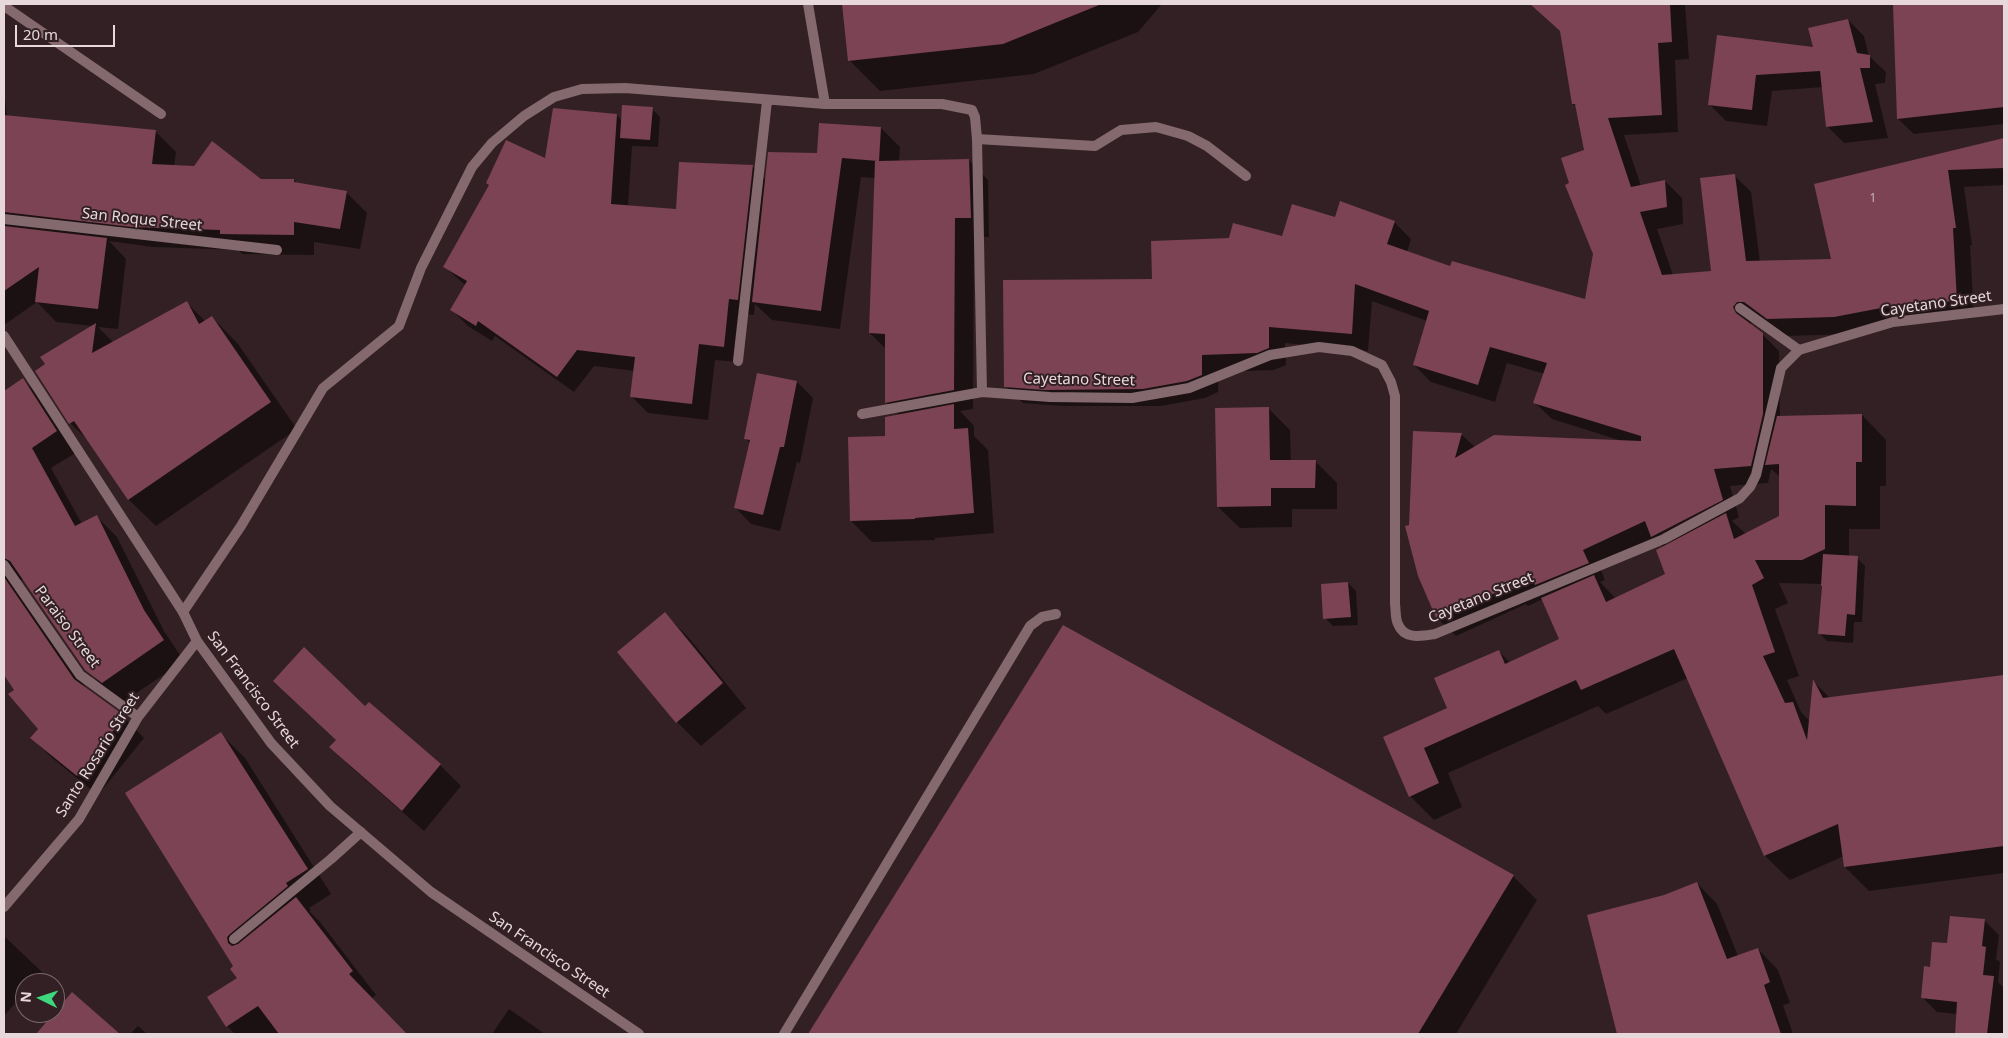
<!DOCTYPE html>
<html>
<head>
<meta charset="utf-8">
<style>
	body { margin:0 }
	#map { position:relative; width:2008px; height:1038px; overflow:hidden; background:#332024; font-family:"Noto Sans",sans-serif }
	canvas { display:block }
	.frame { position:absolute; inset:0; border:5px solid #e6d8db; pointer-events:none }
	.north { position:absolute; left:15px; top:973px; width:50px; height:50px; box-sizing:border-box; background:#332024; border:1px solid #7b6a6d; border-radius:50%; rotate:274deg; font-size:14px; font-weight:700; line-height:20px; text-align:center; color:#e6d8db }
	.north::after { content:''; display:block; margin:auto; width:18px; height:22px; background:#3ed77d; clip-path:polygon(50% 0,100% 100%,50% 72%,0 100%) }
	.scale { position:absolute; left:15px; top:25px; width:100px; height:22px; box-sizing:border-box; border:2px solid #e6d8db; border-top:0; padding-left:6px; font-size:15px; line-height:18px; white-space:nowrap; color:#e6d8db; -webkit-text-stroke:4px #332024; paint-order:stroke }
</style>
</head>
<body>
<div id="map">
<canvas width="2008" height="1038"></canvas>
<div class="frame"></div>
<div class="north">N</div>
<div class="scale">20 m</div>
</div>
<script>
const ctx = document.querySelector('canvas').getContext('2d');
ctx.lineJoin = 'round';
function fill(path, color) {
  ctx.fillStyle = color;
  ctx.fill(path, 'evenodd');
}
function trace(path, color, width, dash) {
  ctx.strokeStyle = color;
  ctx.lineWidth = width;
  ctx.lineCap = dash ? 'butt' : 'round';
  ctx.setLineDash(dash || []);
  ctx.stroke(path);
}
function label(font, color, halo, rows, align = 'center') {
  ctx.font = font + ' "Noto Sans",sans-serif';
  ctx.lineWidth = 4;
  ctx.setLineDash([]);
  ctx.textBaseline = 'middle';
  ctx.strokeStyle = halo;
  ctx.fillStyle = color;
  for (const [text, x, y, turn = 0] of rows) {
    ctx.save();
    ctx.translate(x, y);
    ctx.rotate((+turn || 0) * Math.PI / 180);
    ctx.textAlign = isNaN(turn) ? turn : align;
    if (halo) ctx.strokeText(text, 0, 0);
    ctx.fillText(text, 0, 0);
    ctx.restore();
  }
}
const shadow = new Path2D(`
	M843,4H1162L1138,32L1034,74L880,91L850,61Z
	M1535,4H1593L1598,8V4H1685L1689,59L1675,60L1678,132L1624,135L1641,186L1665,181L1682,198L1683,224L1657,229L1673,275L1713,272L1734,175L1751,192L1760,262L1833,260L1815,185L2004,140V185L1964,187L1972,245H1970L1974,318L1920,321L1851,334L1785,336L1752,321L1750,325L1762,334L1779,351L1780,417L1862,415L1886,440V486H1880V529H1849V557L1857,558L1865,566L1862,622H1854L1853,643L1827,641L1819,633L1822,584L1779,583L1788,603L1775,609L1799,676L1787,680L1801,712L1810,721L1814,682L1831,699L2004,676V873L1869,891L1845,867L1844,856L1790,880L1765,856L1688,678L1606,714L1598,706L1448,773L1462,807L1434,820L1410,796L1384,738L1448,709L1499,651L1510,663L1560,640L1543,599L1528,606L1526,604L1456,636L1438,619L1410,526L1415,433L1462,435L1475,447L1619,440L1552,419L1534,402L1545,374L1507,363L1495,402L1431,382L1414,365L1427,321L1372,301L1368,351L1285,343L1286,365L1274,370L1219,372L1218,392L1205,398L1161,406H1062L1023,403L1005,386L1153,281L1283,238L1335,218L1394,222L1411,239L1407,252L1451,268L1586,300L1594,254L1570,184L1585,151L1578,108L1573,104L1562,33L1533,6ZM1771,469L1780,477V517L1746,534L1732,521L1739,517L1730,486L1768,483ZM1657,541L1663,547L1666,574L1616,599L1600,582L1605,580L1600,568Z
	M1894,4H2004V124L1914,134L1898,119Z
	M1848,20L1864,36L1869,56L1886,72L1885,83L1875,84L1888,138L1844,143L1828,127L1823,87L1772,91L1767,126L1726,121L1710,105L1718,36L1815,49Z
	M4,90L7,116L155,131L176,152L174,166L261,181L294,180L297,184L346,192L367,213L360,249L314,242V255L242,254L239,250L153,247L109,241L126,259L118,329L98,327L114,343L187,303L206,322L212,317L238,344L297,429L156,526L129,500L91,443L70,423L93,326L56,322L37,302L4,325Z
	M652,109L660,117L658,147L632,146L628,206L677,210L752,166L766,180L818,154L881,128L900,147L899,162L969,160L988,180L989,237H974L973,409L960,411L974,426V436L988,450L994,533L935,538V540L872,542L851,521L886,437L899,415L886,402V349L870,333L876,178L861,177L840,329L772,320L755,304L754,315L745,314L740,362L715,360L708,420L648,413L631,396L635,371L594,366L574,392L495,336L492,341L468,326L451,309L466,286L445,267L546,160L617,115L622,121Z
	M23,380L43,400L77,452L51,468L82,524L97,517L117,537L164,631L184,661L123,702L107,690L86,669L23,579L18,582V591L87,690L124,717L144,738L98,795L52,758L32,738L39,729L17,689L4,672V392Z
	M797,382L813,398L800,463L797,462L780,531L751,524L735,507L751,444L746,439Z
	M1268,408L1290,430L1291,461H1315L1337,483V509H1292V527L1240,528L1218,507Z
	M1348,583L1356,591L1358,625L1333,626L1325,618Z
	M665,614L689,638L746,708L701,746L677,722Z
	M1063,626L1513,876L1537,900L1456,1034H809Z
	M369,703L440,765L461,786L424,831L352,768L331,747Z
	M221,734L245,758L331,894L309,908L311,910L309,911L320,922L376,995L372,998L406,1034H281L279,1032L275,1034H235L227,1026L209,998L239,978L234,967L127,794Z
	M1697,883L1717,904L1738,956L1758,949L1778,970L1790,1003L1783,1005L1793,1034H1619L1588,916L1664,896Z
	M1984,920L1999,935L1996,959L2000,962L1998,982L2004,988V1034H1955L1957,1014L1937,1012L1922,997L1931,968L1948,945Z
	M4,936L42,972L33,983H25V992L4,1016Z
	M72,994L118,1034H38Z
	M509,1009L545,1034H492Z
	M138,1026L147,1034H130Z`);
const building = new Path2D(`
	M842,4H1099V5L1003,44L848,61Z
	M1530,4H1670L1672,42L1658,43L1662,115L1608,118L1631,187L1665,180L1667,207L1640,212L1662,275L1711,271L1700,178L1735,174L1746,261L1831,259L1814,184L2004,138V168L1948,170L1956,228H1953L1957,301L1902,304L1834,317L1767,319L1744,302H1737L1733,307L1736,313L1763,333V414L1751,466L1714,469L1723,500L1651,537L1645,521L1583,550L1589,563L1535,585L1533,579L1510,590L1508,587L1437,620L1418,576L1405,526L1409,525L1413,431L1462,433L1455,458L1494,435L1641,441V436L1533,403L1547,363L1490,347L1478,385L1413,365L1429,311L1355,284L1352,334L1269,327V348L1257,353L1202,355V375L1187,381L1143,389L1044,390L1004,387L1003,280L1152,279L1151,241L1229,238L1233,223L1282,236L1292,204L1335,217L1340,201L1395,221L1387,244L1450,266L1452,261L1585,299L1593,254L1565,185L1569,183L1561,158L1584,150L1575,104H1572L1560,31Z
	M1893,4H2004V107L1897,119Z
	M1848,19L1857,53L1870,55V68H1860L1873,122L1826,127L1820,71L1756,75L1752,110L1708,105L1717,35L1813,47L1808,28Z
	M622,105L653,107L650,140L620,138Z
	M553,108L617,114L611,204L676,209L679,162L753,165L738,300L729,299L724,347L699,344L692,404L630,397L635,357L577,350L557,377L478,321L476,326L450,310L467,281L443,267L489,185L486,183L506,140L545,158Z
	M4,115L156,130L152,164L194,166L212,141L261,179H294V182L347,191L340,229L294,222V235L220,234V230L132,227L4,212Z
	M819,123L881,127L879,161L969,159L971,218H955L954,390L885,403V334L869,333L875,161H878L842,158L821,311L752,302L768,152L817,153Z
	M4,226L107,238L98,309L35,302L39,267L4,291Z
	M187,301L199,324L212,316L271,402L128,500L74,421L69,424L35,371L45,364L40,357L96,323L92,353Z
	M757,373L797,381L784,447H780L763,515L734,508L750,440L744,439Z
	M23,378L57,431L32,448L75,526L97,515L144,610L164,640L102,683L85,670L10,561L4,558V391Z
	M954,404V429L968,428L974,513L915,518V519L850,521L848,437L885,436V417Z
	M1269,407L1270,460H1316L1315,488H1271V506L1217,507L1215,408Z
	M1862,414V462H1856V506L1825,505V549L1802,560H1755L1764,578L1752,585L1775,652L1763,656L1785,703L1793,702L1807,740L1813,679L1823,698L2004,675V846L1844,867L1838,824L1764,856L1674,649L1581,690L1576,680L1424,748L1439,783L1409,797L1383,737L1447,708L1434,678L1499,650L1505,664L1559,639L1541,598L1594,575L1606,602L1665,574L1656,550L1726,513L1734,539L1779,516V464L1765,465L1777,416Z
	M1823,554L1858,556L1855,615L1847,614L1845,636L1818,634L1822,586H1821Z
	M4,577L74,679L125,716L77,776L30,738L38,729L8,694L14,690L4,675Z
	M1348,582L1351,617L1323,619L1321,584Z
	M665,612L723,683L676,723L617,652Z
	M1063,625L1514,875L1418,1034H808Z
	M304,647L365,706L369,702L441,764L402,811L329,747L336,740L273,681Z
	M221,732L308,869L286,883L288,886L230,934L227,937L228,943L232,946L238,944L296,897L353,971L349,974L407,1034H279L258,1006L226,1027L207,997L237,978L230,969L233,966L125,793Z
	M1697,882L1727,959L1758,948L1770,982L1764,985L1781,1034H1617L1587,915L1664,895Z
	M1950,916L1985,919L1982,946L1986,947L1983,975L1994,976L1987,1034H1955L1957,1002L1921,998L1924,966L1930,967L1932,942L1947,943Z
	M72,992L120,1034H36Z`);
const lane = new Path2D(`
	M4,6L161,114
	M977,139L1095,146L1121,130L1156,127L1188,136L1207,146L1246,176
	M1740,308L1799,350
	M738,361L767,101
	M183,612L241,526L323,388L399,326L421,268L472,167L492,143L524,116L554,97L582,89L625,88L825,104
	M234,939L331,859L361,832
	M784,1034L1030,626L1042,617L1056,614`);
const street = new Path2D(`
	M808,4L825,104H942L972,110L975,117L977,139L982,392
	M4,219L277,250
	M4,336L183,612L197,641L271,743L330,806L431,892L639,1034
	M862,414L982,392L1050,397L1132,398L1189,388L1270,355L1319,347L1352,351L1382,365L1391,382L1395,396V604C1396,610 1395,619 1398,624C1404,640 1422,636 1435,634L1664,539L1740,498L1750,487L1756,475L1781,368L1799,350L1893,322L2004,309
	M4,565L80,675L138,717
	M4,907L79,819L138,717L197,641`);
const numberNames = [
	["1",1873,199]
];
const streetNames = [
	["San Roque Street",142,220,6],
	["Cayetano Street",1936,304,-8],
	["Cayetano Street",1079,380,1],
	["Cayetano Street",1481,598,-22],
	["Paraiso Street",67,627,53],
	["San Francisco Street",253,690,53],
	["Santo Rosario Street",98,755,-58],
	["San Francisco Street",549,955,34]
];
fill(shadow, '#0007');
fill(building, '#7b4353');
trace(lane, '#84696f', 10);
trace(street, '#84696f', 10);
label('12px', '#cbb3b9', null, numberNames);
label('15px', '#e6d8db', '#332024', streetNames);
</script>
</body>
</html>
